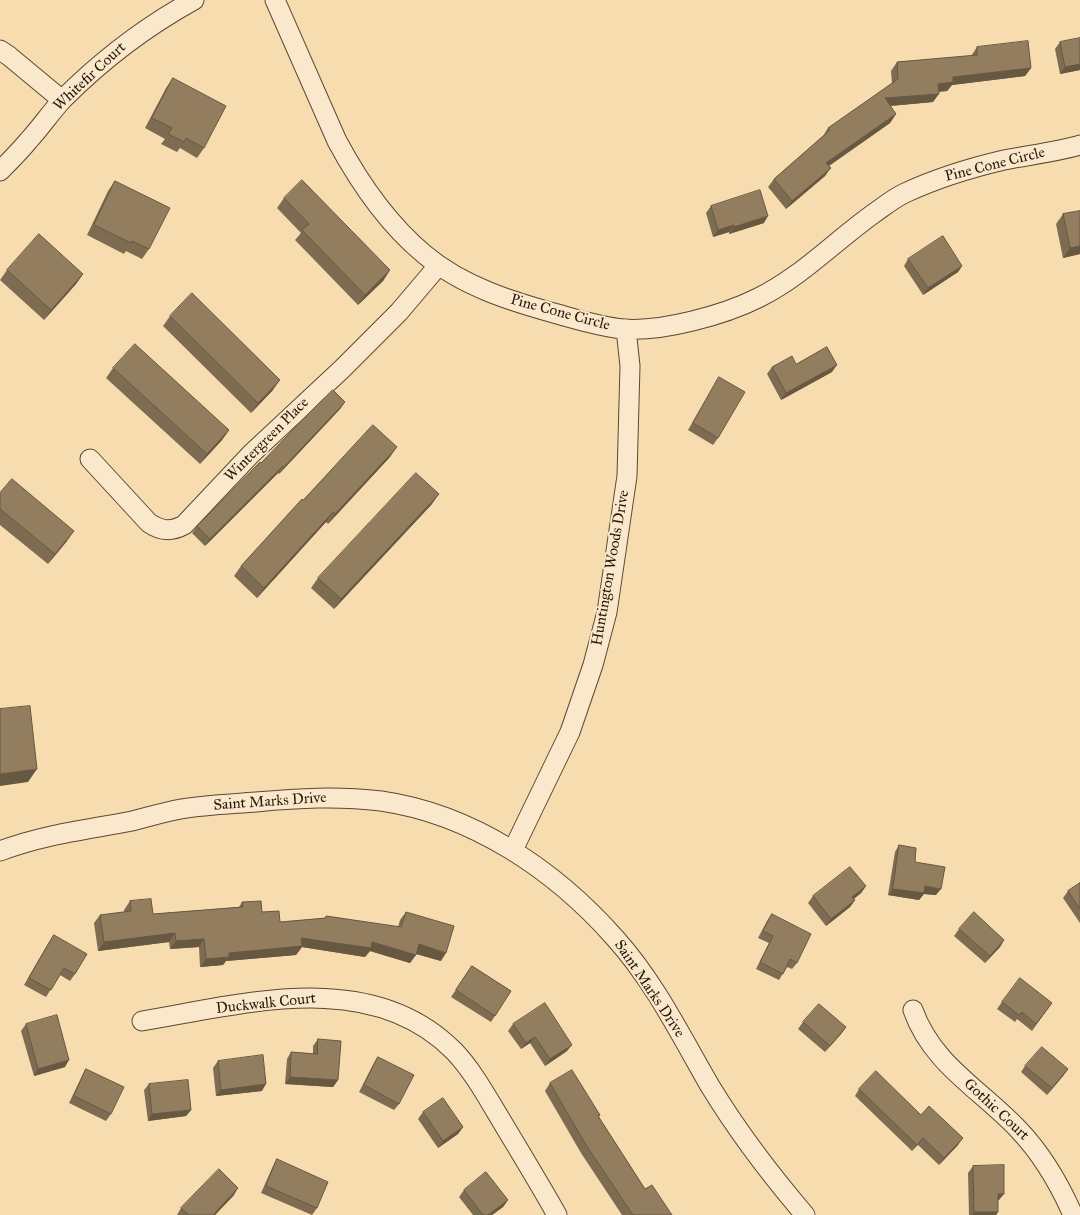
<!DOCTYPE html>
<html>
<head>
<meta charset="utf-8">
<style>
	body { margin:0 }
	canvas { display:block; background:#f6dcaf }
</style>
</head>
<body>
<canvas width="1080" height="1215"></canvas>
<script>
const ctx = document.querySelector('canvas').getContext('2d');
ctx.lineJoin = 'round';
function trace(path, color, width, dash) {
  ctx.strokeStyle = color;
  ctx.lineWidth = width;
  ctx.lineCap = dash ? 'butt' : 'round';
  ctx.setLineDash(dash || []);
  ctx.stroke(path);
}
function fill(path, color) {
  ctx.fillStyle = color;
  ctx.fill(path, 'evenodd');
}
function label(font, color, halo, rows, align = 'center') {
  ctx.font = font + ' "IM FELL Great Primer",serif';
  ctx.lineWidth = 4;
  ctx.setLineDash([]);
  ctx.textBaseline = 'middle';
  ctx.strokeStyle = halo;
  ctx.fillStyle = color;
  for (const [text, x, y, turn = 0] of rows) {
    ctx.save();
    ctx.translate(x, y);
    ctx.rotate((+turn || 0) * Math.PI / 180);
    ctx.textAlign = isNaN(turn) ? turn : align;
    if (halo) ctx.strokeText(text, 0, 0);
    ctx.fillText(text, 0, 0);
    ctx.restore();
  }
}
const minor = new Path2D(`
	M275,0L337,141C359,182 388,224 424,254C463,287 513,302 561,315C582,321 602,327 624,329C662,332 724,315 758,298C801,277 834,242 873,214C883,207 894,198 905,193C937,178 970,168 1004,160C1029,155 1056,152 1080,145
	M0,50L9,56L62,100
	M0,171C10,161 20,151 29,140C41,127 51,112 63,99C103,59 145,27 194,0
	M90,459L149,523C161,531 171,532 184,525L251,454L342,369L399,312L438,266
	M513,850L570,732L593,665L607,612L627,476L630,366L626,329
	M0,851C45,834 86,830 132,821C148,817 164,812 181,809C205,805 231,804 256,802C299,798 338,796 381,801C472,814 555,870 615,938C654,981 681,1036 710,1086C738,1132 770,1174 805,1215
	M913,1010C932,1064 980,1089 1018,1129C1042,1154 1059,1183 1073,1215
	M142,1021C244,1004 371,967 454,1051C473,1071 487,1097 501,1120C520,1152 539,1183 557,1215`);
const wall = new Path2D(`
	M1060,42L1080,70L1060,74L1055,49Z
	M977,47L1031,68L1025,76L952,85L947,91L939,92L933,102L890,106L896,114L890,123L829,166L825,176L786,209L768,187L774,179L823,136L828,128L892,84L891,71L897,62L971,56Z
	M173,78L204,148L197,158L180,148L177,152L161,144L165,139L145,128L166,88Z
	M115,181L149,249L142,259L126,251L124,254L87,235L108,191Z
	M284,198L390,270L383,281L358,305L295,240L301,233L277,208Z
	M711,206L764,223L729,234V232L713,237L706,213Z
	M1080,211V254L1063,258L1056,224L1063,214Z
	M908,259L962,266L958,272L923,295L904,266Z
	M7,270L83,274L76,284L44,320L0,280Z
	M170,316L273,390L251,413L163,326Z
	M796,364L832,372L781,400L767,374L772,367Z
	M113,368L229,430L222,440L200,464L106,378Z
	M719,377L718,438L713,445L688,430L715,384Z
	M341,408L279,474L278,473L205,546L192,533L197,526L261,463Z
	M390,457L328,524L326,522L257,598L234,576L241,566L303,500Z
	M0,493L67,541L48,564L0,525Z
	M432,504L334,609L311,588L318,578Z
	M899,845L915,862L936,895L924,894L919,900L888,895L895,852Z
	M1080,883V923L1063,898L1068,891Z
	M866,886L861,893L854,899L855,900L850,907L826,926L808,903L813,896Z
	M130,901L153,914L239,907L242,902L280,922L325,918L326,916L398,927L400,920L406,912L441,961L416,954L410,963L370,951L365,957L302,947L296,955L226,961L223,965L200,967L199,947L170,949L169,942L98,951L94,923L100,915L124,912V910Z
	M772,914L797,963L792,969L787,967L779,980L756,969L769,943L758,938L767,921Z
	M959,929L1004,940L1000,947L985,963L954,936Z
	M54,935L75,974L70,981L60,975L46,997L24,985L49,942Z
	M472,966L511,991L491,1022L451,997Z
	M1002,1002L1052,1003L1032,1031L1017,1019L1015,1022L997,1009Z
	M803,1022L846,1027L841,1034L825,1052L798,1029Z
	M26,1024L65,1067L34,1076L21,1031Z
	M513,1024L567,1051L545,1066L530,1043L521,1049L508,1031Z
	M318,1039L338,1080L333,1087L285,1084L287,1059L291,1052L313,1054V1046Z
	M378,1057L399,1104L394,1110L359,1092L374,1063Z
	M218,1061L262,1091L216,1096L213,1068Z
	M1025,1066L1068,1069L1063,1076L1047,1095L1021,1072Z
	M86,1069L111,1114L106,1121L69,1103L82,1076Z
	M550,1083L600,1115L599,1117L645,1189L672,1215H622L581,1153L545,1091Z
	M149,1084L191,1110L186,1116L148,1121L144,1090Z
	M859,1089L921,1115L958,1145L939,1165L918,1145L912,1151L855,1096Z
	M423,1112L463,1127L458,1134L438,1148L418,1119Z
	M277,1159L317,1208L312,1215L261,1193L273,1166Z
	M973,1166L999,1200H998V1212L996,1215H969L968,1173Z
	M464,1190L508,1200L503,1207L492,1215H473L459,1197Z
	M234,1195L215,1215H177L181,1208Z`);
const shadedWall = new Path2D(`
	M1080,64V70L1060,74L1065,67Z
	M1031,68L1025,76L952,85L947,91L932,92L938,84L953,77Z
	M939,94L933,102L879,107L885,98Z
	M896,114L890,123L820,172L826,163Z
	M831,168L825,176L786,209L792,201Z
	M768,216L764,223L729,234L734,227Z
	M734,225L729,232L713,237L718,230Z
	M1080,246V254L1063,258L1070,248Z
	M962,266L958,272L923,295L928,288Z
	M390,270L383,281L358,305L365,295Z
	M83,274L76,284L44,320L51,310Z
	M837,365L832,372L781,400L786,393Z
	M280,380L273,390L251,413L258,403Z
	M345,402L341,408L279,474L284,467Z
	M229,430L222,440L200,464L207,454Z
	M397,447L390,457L328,524L335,514Z
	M283,466L278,473L205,546L210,539Z
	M439,494L432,504L334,609L341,599Z
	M333,512L326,522L257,598L264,588Z
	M74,531L67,541L48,564L55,554Z
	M37,769L28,782L0,786V774Z
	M866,886L861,893L847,904L852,897Z
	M925,886L941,889L936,895L924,894L919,900L888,895L893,889Z
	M855,900L850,907L826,926L831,919Z
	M175,933L169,942L98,951L104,942Z
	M301,938L372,942L416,955L410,963L370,951L365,957L302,947L296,955L226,961L223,965L200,967L206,959L229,953Z
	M204,939L199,947L170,949L176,941Z
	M1004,940L1000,947L985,963L990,956Z
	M419,944L446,953L441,961L413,953Z
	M846,1027L841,1034L825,1052L830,1046Z
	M535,1037L530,1043L521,1049L526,1043Z
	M572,1045L567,1051L545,1066L550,1059Z
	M69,1060L65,1067L34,1076L38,1069Z
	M1068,1069L1063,1076L1047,1095L1052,1088Z
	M290,1077L338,1080L333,1087L285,1084Z
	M266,1084L262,1091L216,1096L221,1090Z
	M191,1110L186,1116L148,1121L152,1114Z
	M463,1127L458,1134L438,1148L443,1141Z
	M963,1138L958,1145L939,1165L944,1158Z
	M238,1188L234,1195L215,1215H213Z
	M998,1194H1004L999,1200H993Z
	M508,1200L503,1207L492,1215H488Z
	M974,1212H998L996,1215H972Z`);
const building = new Path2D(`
	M1080,38V64L1065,67L1060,42Z
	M1028,41L1031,68L953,77V82L938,84L939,94L885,98L896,114L826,163L831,168L792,201L774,179L830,130L828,128L898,79L897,62L977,55V47Z
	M173,78L226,106L204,148L186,138L184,142L168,134L172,128L152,118Z
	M302,180L390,270L365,295L302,230L309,224L284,198Z
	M115,181L170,208L149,249L132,241L131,243L94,225Z
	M760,190L768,216L734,227V225L718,230L711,206Z
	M1080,211V246L1070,248L1063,214Z
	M39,234L83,274L51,310L7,270Z
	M943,236L962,266L928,288L908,259Z
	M192,293L280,380L258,403L170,316Z
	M135,344L229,430L207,454L113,368Z
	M827,347L837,365L786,393L772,367L792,356L796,364Z
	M719,377L745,392L718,438L693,423Z
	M333,390L345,402L284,467L283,466L210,539L197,526L260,462L261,463L311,411Z
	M373,425L397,447L335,514L333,512L264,588L241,566L302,499L303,500Z
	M416,473L439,494L341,599L318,578Z
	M12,479L74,531L55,554L0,509V493Z
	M30,706L37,769L0,774V709Z
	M899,845L916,848L915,862L945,867L941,889L925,886L924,893L893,889Z
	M850,867L866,886L852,897L855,900L831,919L813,896Z
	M1080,883V909L1068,891Z
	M151,899L153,914L243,907L242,902L261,901L262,912L279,911L280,922L326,918V916L401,927L406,912L454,926L446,953L419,944L416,955L372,942L371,948L301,938L302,946L229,953V957L206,959L204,939L176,941L175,933L104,942L100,915L131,911L130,901Z
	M974,912L1004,940L990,956L959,929Z
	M772,914L811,934L797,963L790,959L783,974L760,962L773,936L763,931Z
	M54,935L87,954L75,974L64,968L51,990L29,978Z
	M472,966L511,991L495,1016L456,990Z
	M1020,978L1052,1003L1036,1024L1022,1012L1019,1015L1002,1002Z
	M545,1003L572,1045L550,1059L535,1037L526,1043L513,1024Z
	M819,1004L846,1027L830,1046L803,1022Z
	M57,1015L69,1060L38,1069L26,1024Z
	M318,1039L341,1041L338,1080L290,1077L291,1052L317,1054Z
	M1042,1047L1068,1069L1052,1088L1025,1066Z
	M263,1055L266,1084L221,1090L218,1061Z
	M378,1057L414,1075L399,1104L364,1085Z
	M86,1069L124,1087L111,1114L74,1096Z
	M572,1070L600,1115L598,1116L645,1189L652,1185L672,1215H633L586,1145L550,1083Z
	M876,1071L921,1115L929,1106L963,1138L944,1158L923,1138L917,1145L859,1089Z
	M188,1080L191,1110L152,1114L149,1084Z
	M443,1098L463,1127L443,1141L423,1112Z
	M277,1159L328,1182L317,1208L266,1186Z
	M1004,1165V1194H998V1212H974L973,1166Z
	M219,1169L238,1188L213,1215H189L181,1208Z
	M486,1172L508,1200L488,1215H483L464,1190Z`);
const streetNames = [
	["Whitefir Court",90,77,-43],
	["Pine Cone Circle",995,165,-14],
	["Pine Cone Circle",560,313,15],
	["Wintergreen Place",267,440,-45],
	["Huntington Woods Drive",611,568,-80],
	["Saint Marks Drive",270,802,-4],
	["Saint Marks Drive",649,989,56],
	["Duckwalk Court",266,1004,-6],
	["Gothic Court",996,1110,43]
];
trace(minor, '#5c4832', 21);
trace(minor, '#f9e8cb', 19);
fill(wall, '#7e6c52');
fill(shadedWall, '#675842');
fill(building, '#937d5f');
trace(building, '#675842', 1);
label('15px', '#281709', '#f9e8cb', streetNames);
</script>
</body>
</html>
